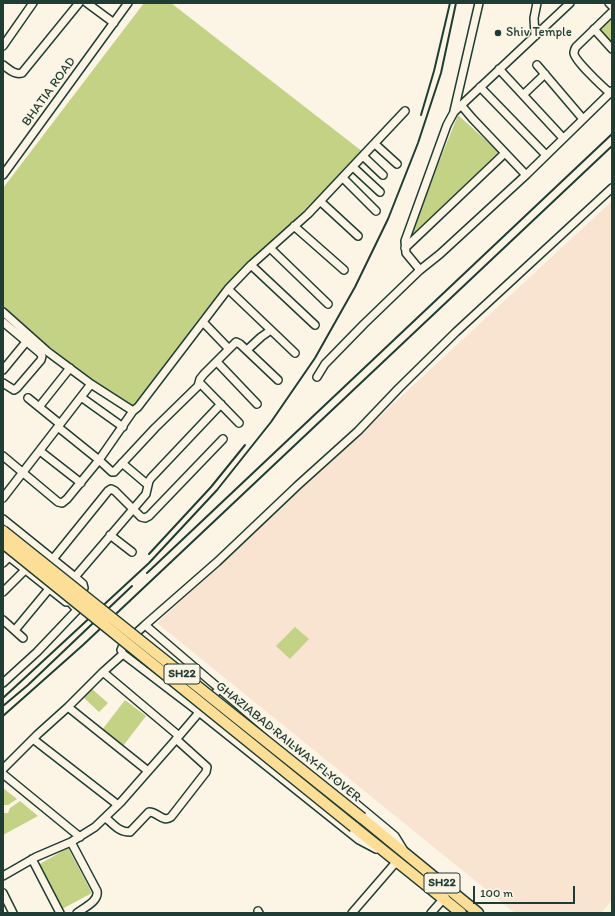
<!DOCTYPE html>
<html>
<head>
<meta charset="utf-8">
<style>
	body { margin:0 }
	#map { position:relative; width:615px; height:916px; overflow:hidden; background:#fcf5e5; font-family:Itim,sans-serif }
	canvas { display:block }
	.frame { position:absolute; inset:0; border:4px solid #1f3d34; pointer-events:none }
	.scale { position:absolute; left:473px; top:886px; width:102px; height:18px; box-sizing:border-box; border:2px solid #1f3d34; border-top:0; padding-left:5px; font-size:12px; line-height:14px; white-space:nowrap; color:#1f3d34; -webkit-text-stroke:3px #fcf5e5; paint-order:stroke }
</style>
</head>
<body>
<div id="map">
<canvas width="615" height="916"></canvas>
<div class="frame"></div>
<div class="scale">100 m</div>
</div>
<script>
const ctx = document.querySelector('canvas').getContext('2d');
ctx.lineJoin = 'round';
function fill(path, color) {
  ctx.fillStyle = color;
  ctx.fill(path, 'evenodd');
}
function trace(path, color, width, dash) {
  ctx.strokeStyle = color;
  ctx.lineWidth = width;
  ctx.lineCap = dash ? 'butt' : 'round';
  ctx.setLineDash(dash || []);
  ctx.stroke(path);
}
function label(font, color, halo, rows, align = 'center') {
  ctx.font = font + ' Itim,sans-serif';
  ctx.lineWidth = 3;
  ctx.setLineDash([]);
  ctx.textBaseline = 'middle';
  ctx.strokeStyle = halo;
  ctx.fillStyle = color;
  for (const [text, x, y, turn = 0] of rows) {
    ctx.save();
    ctx.translate(x, y);
    ctx.rotate((+turn || 0) * Math.PI / 180);
    ctx.textAlign = isNaN(turn) ? turn : align;
    if (halo) ctx.strokeText(text, 0, 0);
    ctx.fillText(text, 0, 0);
    ctx.restore();
  }
}
const built = new Path2D(`
	M612,201V900L601,913H515L157,623Z`);
const green = new Path2D(`
	M144,3H171L363,152L269,245L201,316L134,408L85,375L3,310V188Z
	M612,17V47L597,31Z
	M458,115L500,153L415,233L410,234Z
	M295,627L309,639L290,659L276,646Z
	M91,688L108,703L99,712L83,697Z
	M125,700L146,716L123,746L102,730Z
	M3,788L17,799L8,805H3Z
	M20,801L38,816L3,835V813H8L10,808Z
	M68,848L92,893L62,909L38,865Z`);
const minor = new Path2D(`
	M87,3L114,23
	M609,3L612,6
	M594,29L612,49
	M535,36L534,18L537,3
	M3,46L33,3
	M3,65C9,69 14,75 22,73L79,3
	M537,65L583,119
	M499,69L563,138
	M480,87L546,155
	M610,93C603,87 574,60 574,53C574,52 575,48 576,47L612,12
	M523,95L545,74
	M461,105L472,118L526,175
	M454,111L479,3
	M375,144L397,164
	M363,156L383,175
	M353,167L380,192
	M3,175L128,3
	M343,178L376,211
	M320,201L358,236
	M294,226L344,270
	M270,248L328,304
	M405,248L505,153
	M251,265L315,325
	M420,270L406,253L405,241L447,125L454,112L570,3
	M228,289L295,353
	M3,312L48,352L91,384L133,411L138,407L228,289L251,265L308,214L405,111
	M3,322L40,353L42,356L41,360L17,388L14,390L3,383
	M203,322L229,349
	M247,350L261,337L271,330
	M217,362L257,404
	M3,370L26,342
	M317,377L325,364L364,324L420,270L440,254L526,175L612,91
	M200,383L239,423
	M81,397L123,427
	M28,398L60,424
	M39,407L70,368
	M58,427L99,460L133,411
	M40,451L81,483
	M3,456L58,502L62,503L67,499L99,460L112,472H114L155,428L198,386L200,379L204,374L236,342L240,344L278,380
	M122,463L148,485
	M3,498L91,384
	M3,519L75,577L83,584L84,588L70,602H66L3,552
	M110,535L132,552
	M53,559L108,491L111,489L115,491L141,517L145,518L149,516L223,439
	M3,563L9,557
	M75,577L146,494L149,481L151,478L221,404
	M3,592L25,570
	M3,620L23,638
	M145,625L217,562L297,486L358,431L399,388L456,332L612,188
	M15,630L49,589
	M103,672L179,736L219,689
	M3,683L37,652L77,610L70,602
	M68,707L148,771
	M33,739L118,805
	M3,769L38,734L68,707L103,672L123,654
	M3,774L80,837
	M106,818C114,825 119,832 130,832L149,812C158,812 163,823 171,817L206,772L207,767L176,739
	M71,842L97,891C99,901 85,907 77,913
	M376,849L359,840L199,712L123,654L121,650L123,645L145,625L277,738L395,836L403,849
	M32,859L60,913
	M3,876L36,857L71,842L95,827L121,802L179,736
	M3,893L13,913
	M258,911L259,913
	M352,913L397,861
	M431,913L445,897`);
const highway = new Path2D(`
	M362,818L478,913
	M354,827L461,913`);
const rail = new Path2D(`
	M421,115L434,71L450,3
	M149,554L211,487L245,445
	M147,573L612,134
	M3,698L149,563L217,490L271,422L315,358L355,287L388,219L418,143L441,73L456,3
	M3,706L28,685L132,586
	M3,716L83,645L612,146`);
const highwayBridge = new Path2D(`
	M3,531L362,818
	M3,543L354,827`);
const markers = [
	[498,33,4,"#1f3d34"]
];
const shields = [
	[182,674,36],
	[442,883,36]
];
const shieldNames = [
	["SH22",182,674],
	["SH22",442,883]
];
const poiNames = [
	["Shiv Temple",506,33]
];
const streetNames = [
	["BHATIA ROAD",49,92,-54],
	["GHAZIABAD RAILWAY FLYOVER",288,742,39]
];
fill(built, '#f8e4d0');
fill(green, '#c4d286');
trace(minor, '#1f3d34', 10);
trace(highway, '#1f3d34', 13);
trace(minor, '#fcf5e5', 7);
trace(highway, '#fcde96', 10);
trace(rail, '#1f3d34', 2);
trace(highwayBridge, '#1f3d34', 13, []);
trace(highwayBridge, '#fcde96', 10);
for (const [x, y, r, color] of markers) {
  const dot = new Path2D();
  dot.arc(x, y, r, 0, 2 * Math.PI);
  ctx.fillStyle = color;
  ctx.fill(dot);
  trace(dot, '#fcf5e5', 1.5);
}
for (const [x, y, w] of shields) {
  const box = new Path2D();
  box.roundRect(x - w / 2, y - 10, w, 20, 3);
  ctx.fillStyle = '#fcf5e5';
  ctx.fill(box);
  trace(box, '#1f3d34', 1);
}
label('bold 12px', '#1f3d34', null, shieldNames);
label('13px', '#1f3d34', '#fcf5e5', poiNames, 'left');
label('13px', '#1f3d34', '#fcf5e5', streetNames);
</script>
</body>
</html>
